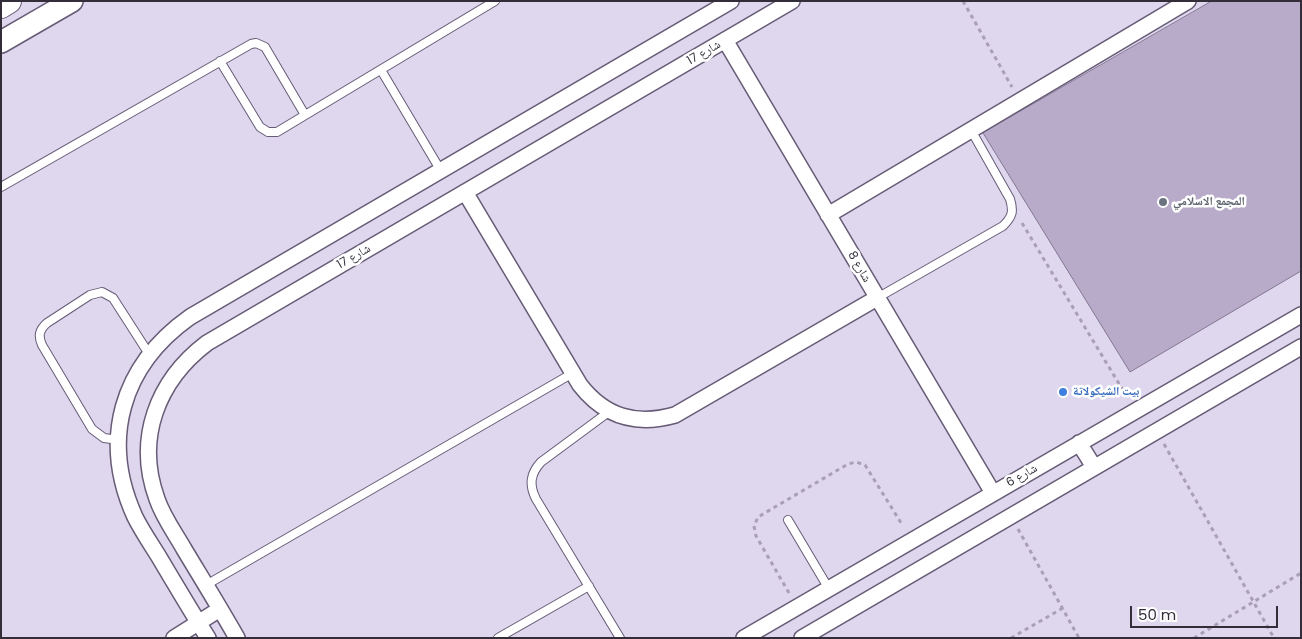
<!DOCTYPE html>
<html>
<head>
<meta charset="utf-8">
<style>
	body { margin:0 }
	#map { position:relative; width:1302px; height:639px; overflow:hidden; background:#ebdefe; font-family:Poppins,sans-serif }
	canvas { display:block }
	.frame { position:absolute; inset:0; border:2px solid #322d39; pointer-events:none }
	.scale { position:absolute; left:1130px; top:606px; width:148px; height:22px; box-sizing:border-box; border:2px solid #322d39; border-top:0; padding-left:6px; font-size:15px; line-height:18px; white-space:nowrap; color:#322d39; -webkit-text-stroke:4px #fff; paint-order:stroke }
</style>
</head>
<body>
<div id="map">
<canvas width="1302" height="639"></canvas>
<div class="frame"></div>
<div class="scale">50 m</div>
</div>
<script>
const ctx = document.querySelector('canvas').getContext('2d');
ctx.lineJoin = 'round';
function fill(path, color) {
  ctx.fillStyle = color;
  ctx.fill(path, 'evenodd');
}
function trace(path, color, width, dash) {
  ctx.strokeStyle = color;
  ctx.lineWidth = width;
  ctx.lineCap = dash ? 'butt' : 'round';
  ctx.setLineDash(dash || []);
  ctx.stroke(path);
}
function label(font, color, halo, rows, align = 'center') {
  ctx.font = font + ' Poppins,"Noto Naskh Arabic",sans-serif';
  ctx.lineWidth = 5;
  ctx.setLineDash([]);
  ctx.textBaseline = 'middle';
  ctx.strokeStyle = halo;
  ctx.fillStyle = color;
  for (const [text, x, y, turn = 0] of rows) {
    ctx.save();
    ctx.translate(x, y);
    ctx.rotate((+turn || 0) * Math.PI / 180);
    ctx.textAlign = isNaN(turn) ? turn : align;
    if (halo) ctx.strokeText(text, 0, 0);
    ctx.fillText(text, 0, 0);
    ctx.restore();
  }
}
const commercial = new Path2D(`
	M1,1H1301V638H1Z`);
const building = new Path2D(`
	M1212,1H1300L1301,3V271L1130,372L983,133Z`);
const path = new Path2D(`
	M963,1L1012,87
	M1022,223L1127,397
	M1164,444L1274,638
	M1018,529L1079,638
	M789,593L756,536L754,526L758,517L848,464L856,462L865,465L903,526
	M1011,638L1063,608
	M1194,638L1301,573`);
const service = new Path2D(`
	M220,61L260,127L268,132H277L495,1
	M381,70L441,171
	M1,187L251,44L256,43L265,47L305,115
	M877,298L1003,226C1012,217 1014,212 1010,199L971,130
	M610,411L541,462C530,474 529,485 536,499L620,638
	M119,440L104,438L92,429L42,345C38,336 39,330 47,323L90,295L102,292L113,298L149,354
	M788,520L829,589
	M206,585L573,373
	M498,638L589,586`);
const minor = new Path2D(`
	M725,40L993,493
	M465,192L580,385C605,417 636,426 675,415L877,298
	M828,215L1188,1
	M1079,443L1094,467
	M174,638L220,609
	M208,638C191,611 175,584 159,557C151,544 142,531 135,517C100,440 121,366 190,317L731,1
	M237,638C220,608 202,579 184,549C175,533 163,517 157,499C135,439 157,381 207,343L792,1
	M744,638L1301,315
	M802,638L1301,347`);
const secondary = new Path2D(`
	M1,42L72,1`);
const primary = new Path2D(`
	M1,6L9,1`);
const markers = [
	[1163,202,5,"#6b7280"],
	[1063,392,5,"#3f7fe0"]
];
const streetNames = [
	["شارع 17",704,53,-30],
	["شارع 17",354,257,-30],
	["شارع 8",859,267,60],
	["شارع 6",1022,476,-30]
];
const worshipNames = [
	["المجمع الاسلامي",1173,202]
];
const shopNames = [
	["بيت الشيكولاتة",1073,392]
];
fill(commercial, '#ded7ed');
fill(building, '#b7abc9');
trace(building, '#847894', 1);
trace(service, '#675b76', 10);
trace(minor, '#675b76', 18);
trace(secondary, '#675b76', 24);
trace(primary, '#675b76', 26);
trace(path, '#a99fb7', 3, [4, 4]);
trace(service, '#fff', 8);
trace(minor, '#fff', 15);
trace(secondary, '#fff', 21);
trace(primary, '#fff', 24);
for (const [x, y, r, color] of markers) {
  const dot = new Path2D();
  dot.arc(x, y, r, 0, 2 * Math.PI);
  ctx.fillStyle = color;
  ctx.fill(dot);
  trace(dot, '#fff', 2);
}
label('12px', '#322d39', '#fff', streetNames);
label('bold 12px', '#5b616d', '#fff', worshipNames, 'left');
label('bold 12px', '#366cbe', '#fff', shopNames, 'left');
</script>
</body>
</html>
